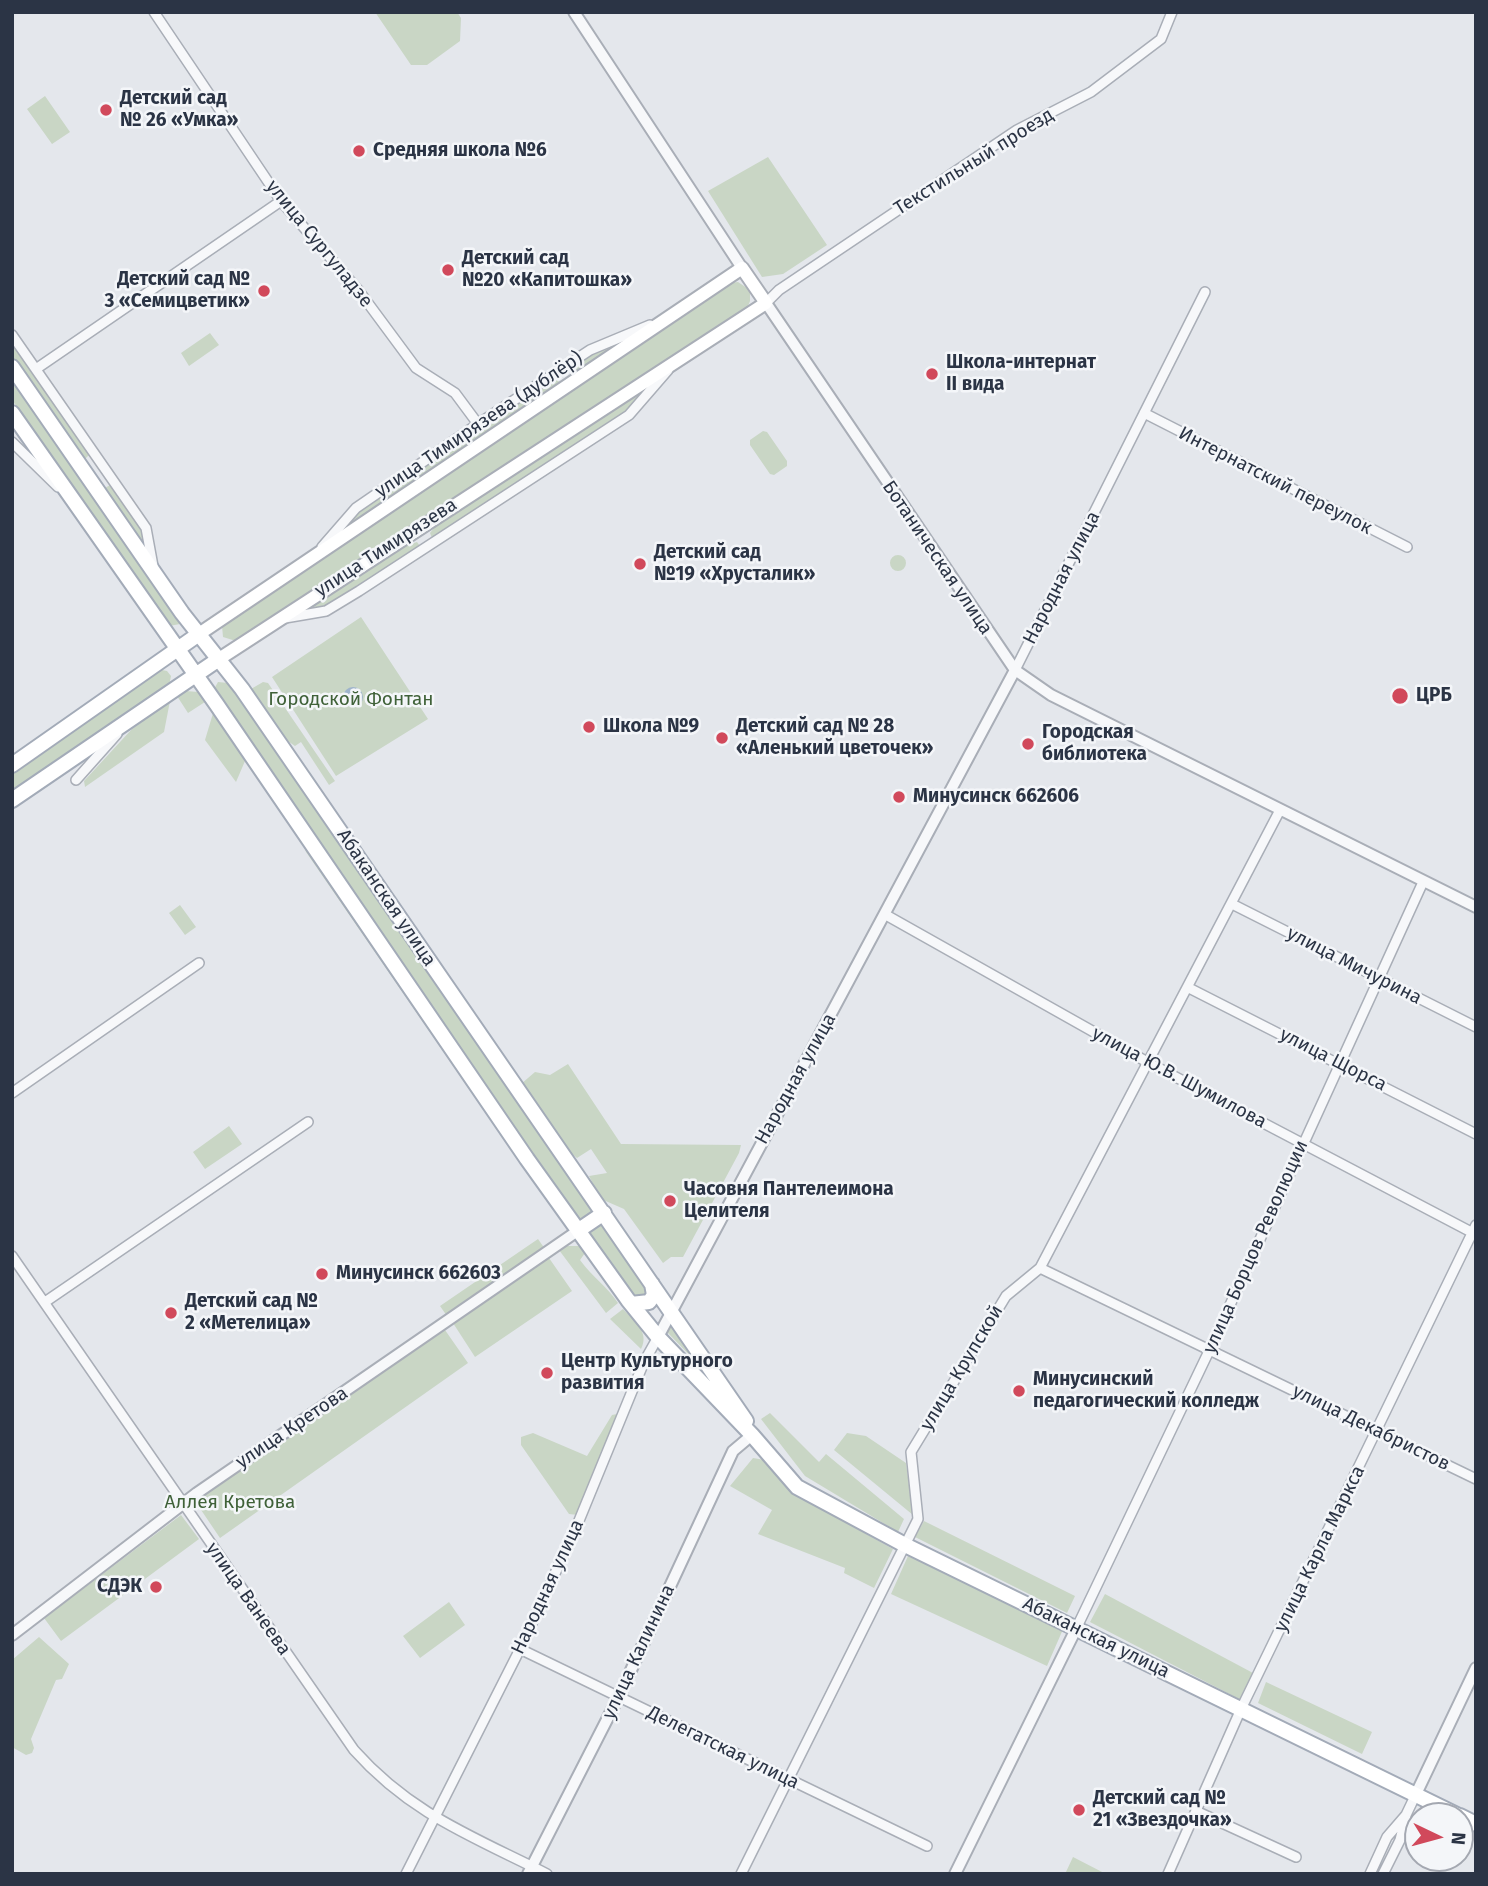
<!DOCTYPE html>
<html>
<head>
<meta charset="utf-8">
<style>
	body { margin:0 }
	#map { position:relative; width:1488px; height:1886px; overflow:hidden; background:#e4e7ec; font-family:"Fira Sans",sans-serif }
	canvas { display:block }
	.frame { position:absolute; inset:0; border:14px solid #2b3445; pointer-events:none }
	.north { position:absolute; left:1404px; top:1802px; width:70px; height:70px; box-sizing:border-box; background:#f4f6f9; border:2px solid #a4a8b1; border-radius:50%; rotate:95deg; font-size:19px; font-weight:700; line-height:28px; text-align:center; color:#2b3445 }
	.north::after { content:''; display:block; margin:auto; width:24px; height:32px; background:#d1495b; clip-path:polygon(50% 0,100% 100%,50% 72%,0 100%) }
</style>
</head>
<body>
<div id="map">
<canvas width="1488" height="1886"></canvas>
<div class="frame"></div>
<div class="north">N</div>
</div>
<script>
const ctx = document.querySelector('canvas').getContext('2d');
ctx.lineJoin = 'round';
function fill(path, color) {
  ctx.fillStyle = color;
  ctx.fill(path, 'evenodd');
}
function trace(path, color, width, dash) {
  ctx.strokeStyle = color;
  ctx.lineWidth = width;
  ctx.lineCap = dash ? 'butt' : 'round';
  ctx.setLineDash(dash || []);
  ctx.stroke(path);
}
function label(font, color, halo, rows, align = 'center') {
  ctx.font = font + ' "Fira Sans",sans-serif';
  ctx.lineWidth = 5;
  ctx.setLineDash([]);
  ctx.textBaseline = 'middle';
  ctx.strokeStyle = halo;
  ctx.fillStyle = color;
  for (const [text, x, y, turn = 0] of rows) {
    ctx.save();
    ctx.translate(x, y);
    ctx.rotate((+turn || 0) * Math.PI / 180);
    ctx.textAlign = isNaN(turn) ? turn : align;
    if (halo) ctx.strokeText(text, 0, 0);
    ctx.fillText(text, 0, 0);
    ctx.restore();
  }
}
const green = new Path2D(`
	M375,12H457L461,18L460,41L427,65H411Z
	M45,96L70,132L52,144L27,109Z
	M768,157L827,245L783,274L762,277L708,191Z
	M738,282L750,290V301L746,311L236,641L223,637L222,626L230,620L730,283Z
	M210,333L219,345L189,366L181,353Z
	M639,334L591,367L572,374L570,369L600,349Z
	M12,343L89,455L85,459L72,448L12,361Z
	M12,376L181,618L180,624L169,626L12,400Z
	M556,378L560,383L550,394L332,542L357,513Z
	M658,382L639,405L331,605L300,612L402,547L417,542L420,546L432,538L430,533L439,522Z
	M763,431L767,432L787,461V466L774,475L770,474L750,445V440Z
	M110,485L141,529L149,557L111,504L105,488Z
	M890 563a8 8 0 1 1 16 0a8 8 0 1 1-16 0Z
	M361,617L428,719L336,776L272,677Z
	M157,669L167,671L171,676L169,686L12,795V770Z
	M218,682L228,683L234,688L594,1211L593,1215L578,1222L213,691Z
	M263,682L268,683L335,781L329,785L301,742L295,746L285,739L251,689Z
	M186,691L198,692L208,700L188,713L177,696Z
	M170,701L164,732L85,787L84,781L132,729Z
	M214,710L241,748L245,761L236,782L205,740Z
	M300,834L513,1146L502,1137L306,852Z
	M180,905L196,927L185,935L169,913Z
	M568,1064L621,1144L741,1145L739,1153L683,1257H671L663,1263L624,1209L601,1199L589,1176L607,1173L591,1149L577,1158L565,1148L521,1084L535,1072L550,1075Z
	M229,1126L242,1144L205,1169L193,1152Z
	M597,1224L603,1225L646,1287L645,1295L636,1299L588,1235V1230Z
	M538,1239L545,1249L447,1316L440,1306Z
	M565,1246H579L585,1253L580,1260C593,1278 606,1285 618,1303L606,1313L559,1250Z
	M549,1258L572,1291L475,1357L453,1323Z
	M623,1309C634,1321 650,1332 641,1349L610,1319Z
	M670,1327H674L705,1371L667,1332Z
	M445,1330L468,1363L220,1538L195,1501Z
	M770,1413L819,1462L826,1454L904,1519L898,1532L805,1476L761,1419Z
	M617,1414L619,1420L599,1460L578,1515L569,1514L521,1445V1437L533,1433L587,1456L612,1415Z
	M847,1433L866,1436L906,1463L913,1515L834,1450Z
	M753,1458L765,1460L797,1495L893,1549L874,1588L844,1573L845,1568L758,1534L772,1510L730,1486Z
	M181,1515L199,1539L61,1641L44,1618Z
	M924,1521L1075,1596L1067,1613L915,1537Z
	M908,1556L1064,1627L1047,1666L891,1594Z
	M1105,1594L1253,1673L1241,1700L1090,1622Z
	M449,1602L465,1625L420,1658L403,1636Z
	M39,1637L69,1664L62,1679L56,1680L31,1739L34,1748L32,1753L26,1755L12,1747V1660Z
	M1266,1682L1372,1732L1362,1754L1258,1703Z
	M1073,1857L1106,1874H1065Z`);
const water = new Path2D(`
	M343 697a10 10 0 1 1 20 0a10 10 0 1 1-20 0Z`);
const minor = new Path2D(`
	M154,12L281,201L359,291L416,368L455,393L478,424
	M766,303L779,290L1017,130L1091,92L1161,39L1172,12
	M12,335L146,528L153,566
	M36,369L281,201
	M1144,413L1407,547
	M12,442L58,487
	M322,547L356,508L478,424L590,350L650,325
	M285,618L326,611L359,591L629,415L668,370
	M1015,670L1205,292
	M76,780L117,734
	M1232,904L1476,1027
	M886,915L1149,1063L1475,1234
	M1189,988L1476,1134
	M12,1093L199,963
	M12,1256L354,1750C411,1814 472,1836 547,1874
	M1040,1268L1476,1479
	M45,1302L308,1122
	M1076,1629L1209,1351L1423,882
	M520,1649L927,1846
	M1196,1811L1296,1857
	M406,1874L520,1649L576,1528L644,1362L658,1337
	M741,1874L918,1519L911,1452L1006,1296L1040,1268L1280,810
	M1168,1874L1241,1709L1476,1225
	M1370,1874L1387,1837L1406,1815L1416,1794
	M1383,1874L1400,1840L1406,1817`);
const tertiary = new Path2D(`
	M574,12L742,268
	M766,303L1015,670L1051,695L1476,907
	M658,1337L1015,670
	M12,1635L197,1493L579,1230
	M1416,1794L1476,1668
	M528,1874L619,1696L733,1451L752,1435
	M955,1874L1076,1629`);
const secondary = new Path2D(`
	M199,634L742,268L766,303L219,659`);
const primary = new Path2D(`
	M12,367L182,613L242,689L746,1421
	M12,413L217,705L527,1159L628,1300L658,1337L752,1435L797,1487L905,1545L1459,1816
	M12,765L199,634
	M12,800L219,659
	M579,1230L604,1213
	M631,1304L649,1302L654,1295L652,1284
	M1460,1816L1476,1824`);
const markers = [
	[106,110,7,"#d1495b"],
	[359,151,7,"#d1495b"],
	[448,270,7,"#d1495b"],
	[264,291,7,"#d1495b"],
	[932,374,7,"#d1495b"],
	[640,564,7,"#d1495b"],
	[1400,696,9,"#d1495b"],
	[589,727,7,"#d1495b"],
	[722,738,7,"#d1495b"],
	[1028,744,7,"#d1495b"],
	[899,797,7,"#d1495b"],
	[670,1201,7,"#d1495b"],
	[322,1274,7,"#d1495b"],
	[171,1313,7,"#d1495b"],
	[547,1373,7,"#d1495b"],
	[1019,1391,7,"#d1495b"],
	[156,1587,7,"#d1495b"],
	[1079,1810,7,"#d1495b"]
];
const poiNames = [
	["Детский сад",120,99],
	["№ 26 «Умка»",120,121],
	["Средняя школа №6",373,151],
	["Детский сад",462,259],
	["№20 «Капитошка»",462,281],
	["Детский сад №",250,280,"right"],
	["3 «Семицветик»",250,302,"right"],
	["Школа-интернат",946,363],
	["II вида",946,385],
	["Детский сад",654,553],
	["№19 «Хрусталик»",654,575],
	["ЦРБ",1416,696],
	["Школа №9",603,727],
	["Детский сад № 28",736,727],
	["«Аленький цветочек»",736,749],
	["Городская",1042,733],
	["библиотека",1042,755],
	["Минусинск 662606",913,797],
	["Часовня Пантелеимона",684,1190],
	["Целителя",684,1212],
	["Минусинск 662603",336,1274],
	["Детский сад №",185,1302],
	["2 «Метелица»",185,1324],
	["Центр Культурного",561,1362],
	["развития",561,1384],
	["Минусинский",1033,1380],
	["педагогический колледж",1033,1402],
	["СДЭК",142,1587,"right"],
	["Детский сад №",1093,1799],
	["21 «Звездочка»",1093,1821]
];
const streetNames = [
	["Текстильный проезд",974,162,-32],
	["улица Сургуладзе",319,244,51],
	["улица Тимирязева (дублёр)",479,425,-34],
	["Интернатский переулок",1275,481,27],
	["улица Тимирязева",386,548,-33],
	["Ботаническая улица",937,558,56],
	["Народная улица",1062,578,-63],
	["Абаканская улица",386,898,56],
	["улица Мичурина",1354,966,27],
	["улица Щорса",1333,1060,27],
	["улица Ю.В. Шумилова",1179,1078,28],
	["Народная улица",796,1079,-61],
	["улица Борцов Революции",1256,1247,-66],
	["улица Крупской",962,1368,-59],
	["улица Кретова",292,1428,-34],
	["улица Декабристов",1371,1428,26],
	["улица Карла Маркса",1320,1549,-64],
	["Народная улица",548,1587,-65],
	["улица Ванеева",248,1599,55],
	["Абаканская улица",1096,1638,26],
	["улица Калинина",639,1652,-65],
	["Делегатская улица",723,1748,26]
];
const parkNames = [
	["Городской Фонтан",351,700],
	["Аллея Кретова",230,1503]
];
fill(green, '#c9d6c5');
fill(water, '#9fb4cc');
trace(minor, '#a9aeb7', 12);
trace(tertiary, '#a9aeb7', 14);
trace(secondary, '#a9aeb7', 16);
trace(primary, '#a3abb8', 18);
trace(minor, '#f7f8fa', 9);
trace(tertiary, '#f7f8fa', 10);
trace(secondary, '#fff', 12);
trace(primary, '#fff', 14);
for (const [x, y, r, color] of markers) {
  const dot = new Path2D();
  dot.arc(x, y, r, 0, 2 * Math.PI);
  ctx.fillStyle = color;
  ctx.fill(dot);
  trace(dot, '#f4f6f9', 2.5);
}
label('bold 19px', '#2b3445', '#f4f6f9', poiNames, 'left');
label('19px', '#2b3445', '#f4f6f9', streetNames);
label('19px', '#3f6138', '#f4f6f9', parkNames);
</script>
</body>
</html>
